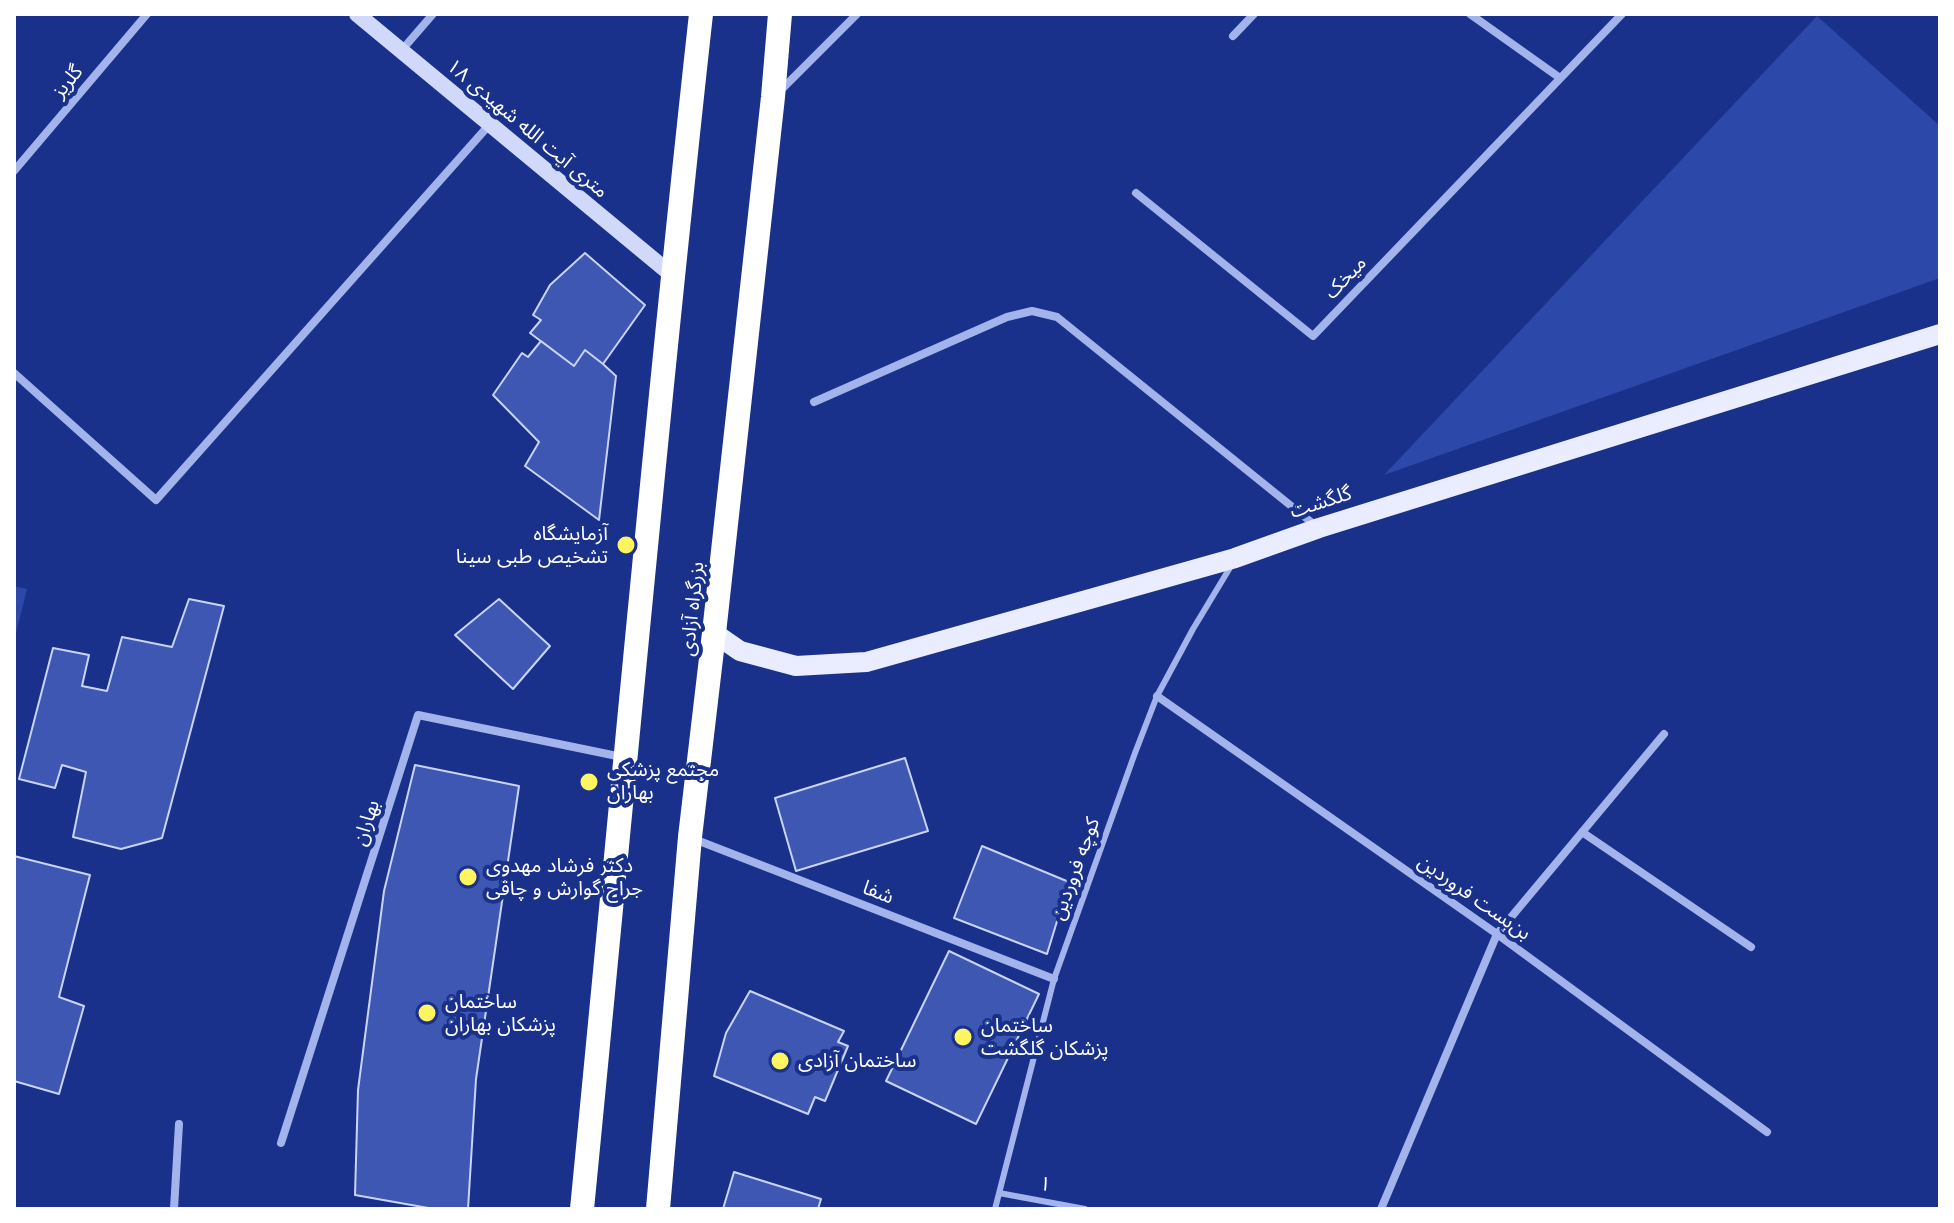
<!DOCTYPE html>
<html>
<head>
<meta charset="utf-8">
<style>
	body { margin:0 }
	#map { position:relative; width:1954px; height:1223px; overflow:hidden; background:#19318a; font-family:Helvetica,sans-serif }
	canvas { display:block }
	.frame { position:absolute; inset:0; border:16px solid #fff; pointer-events:none }
</style>
</head>
<body>
<div id="map">
<canvas width="1954" height="1223"></canvas>
<div class="frame"></div>
</div>
<script>
const ctx = document.querySelector('canvas').getContext('2d');
ctx.lineJoin = 'round';
function fill(path, color) {
  ctx.fillStyle = color;
  ctx.fill(path, 'evenodd');
}
function trace(path, color, width, dash) {
  ctx.strokeStyle = color;
  ctx.lineWidth = width;
  ctx.lineCap = dash ? 'butt' : 'round';
  ctx.setLineDash(dash || []);
  ctx.stroke(path);
}
function label(font, color, halo, rows, align = 'center') {
  ctx.font = font + ' Helvetica,"Noto Sans Arabic",sans-serif';
  ctx.lineWidth = 8;
  ctx.setLineDash([]);
  ctx.textBaseline = 'middle';
  ctx.strokeStyle = halo;
  ctx.fillStyle = color;
  for (const [text, x, y, turn = 0] of rows) {
    ctx.save();
    ctx.translate(x, y);
    ctx.rotate((+turn || 0) * Math.PI / 180);
    ctx.textAlign = isNaN(turn) ? turn : align;
    if (halo) ctx.strokeText(text, 0, 0);
    ctx.fillText(text, 0, 0);
    ctx.restore();
  }
}
const green = new Path2D(`
	M1817,16L1940,126V278L1384,475Z
	M14,586L27,589L14,641Z`);
const building = new Path2D(`
	M585,253L645,305L603,364L585,350L574,366L530,333L541,320L533,315L550,285Z
	M541,341L574,366L585,350L603,364L616,376L599,520L525,466L539,442L493,395L522,353L528,357Z
	M189,599L224,606L162,838L121,849L73,837L86,772L62,765L55,788L19,779L53,648L89,655L82,686L107,691L122,637L172,647Z
	M499,599L550,646L513,689L455,635Z
	M905,758L928,831L796,871L775,798Z
	M415,765L519,786L476,1079L468,1209H434L355,1195L358,1090L384,891Z
	M982,846L1069,882L1047,954L954,918Z
	M14,856L90,875L59,997L84,1006L59,1094L14,1081Z
	M949,951L1039,994L976,1124L886,1081Z
	M750,991L844,1031L838,1042L848,1046L825,1101L815,1097L808,1114L714,1076L726,1033Z
	M734,1172L821,1199L818,1209H723Z`);
const lane = new Path2D(`
	M999,1193L1085,1209
	M995,1209L1054,979L1135,753L1157,696L1193,629L1231,566`);
const street = new Path2D(`
	M1470,14L1560,78
	M1233,36L1254,14
	M401,51L433,14
	M780,91L857,14
	M14,171L147,14
	M1136,193L1313,336L1622,14
	M14,373L156,500L490,124
	M814,402L1007,317L1032,311L1057,317L1316,526
	M1157,696L1497,934L1767,1132
	M1582,832L1751,947
	M694,839L1054,979
	M281,1143L418,715L622,757
	M174,1209L179,1124
	M1381,1209L1497,934L1664,734`);
const secondary = new Path2D(`
	M357,14L672,275`);
const primary = new Path2D(`
	M714,633L740,651L796,666L866,662L1235,558L1319,528L1940,334`);
const highway = new Path2D(`
	M582,1209C621,811 657,412 701,14
	M658,1209L690,837L714,633L773,97L780,14`);
const markers = [
	[626,545,10,"#fff560"],
	[589,782,10,"#fff560"],
	[468,877,10,"#fff560"],
	[427,1013,10,"#fff560"],
	[963,1037,10,"#fff560"],
	[780,1061,10,"#fff560"]
];
const streetNames = [
	["گلریز",68,82,-50],
	["۱۸ متری آیت الله شهیدی",527,129,40],
	["میخک",1346,278,-46],
	["گلگشت",1321,503,-18],
	["بزرگراه آزادی",693,609,-84],
	["بهاران",367,823,-72],
	["کوچه فروردین",1076,869,-70],
	["شفا",878,893,21],
	["بن‌بست فروردین",1474,898,35],
	["۱",1045,1185,10]
];
const poiNames = [
	["آزمایشگاه",608,534,"right"],
	["تشخیص طبی سینا",608,557,"right"],
	["مجتمع پزشکی",607,770],
	["بهاران",607,793],
	["دکتر فرشاد مهدوی",486,866],
	["جراح گوارش و چاقی",486,889],
	["ساختمان",445,1002],
	["پزشکان بهاران",445,1025],
	["ساختمان",981,1026],
	["پزشکان گلگشت",981,1049],
	["ساختمان آزادی",798,1061]
];
fill(green, '#2c48a9');
fill(building, '#3e57b2');
trace(building, '#c9d4fa', 2);
trace(lane, '#a3b4ed', 6);
trace(street, '#a3b4ed', 8);
trace(secondary, '#d0d9fa', 16);
trace(primary, '#eaedff', 20);
trace(highway, '#fff', 24);
for (const [x, y, r, color] of markers) {
  const dot = new Path2D();
  dot.arc(x, y, r, 0, 2 * Math.PI);
  ctx.fillStyle = color;
  ctx.fill(dot);
  trace(dot, '#19318a', 3);
}
label('20px', '#fff', '#19318a', streetNames);
label('20px', '#fff', '#19318a', poiNames, 'left');
</script>
</body>
</html>
